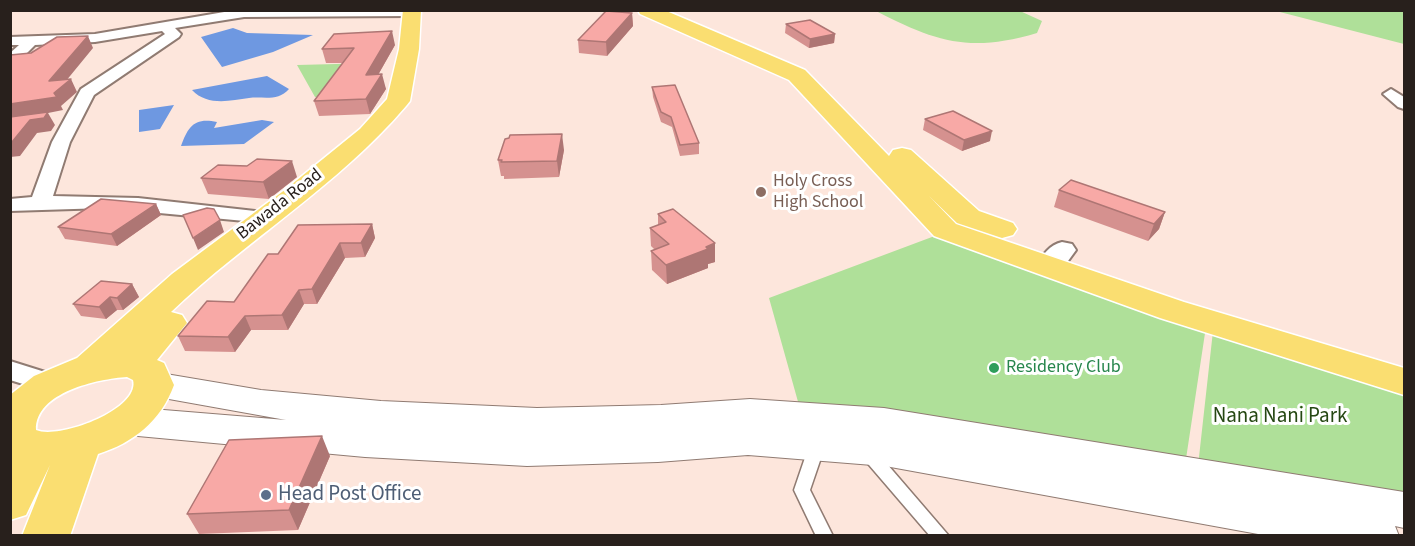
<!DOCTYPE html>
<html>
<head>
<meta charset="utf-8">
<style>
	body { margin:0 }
	#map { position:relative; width:1415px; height:546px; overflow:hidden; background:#fde6dc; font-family:"Source Sans 3",sans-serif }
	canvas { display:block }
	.frame { position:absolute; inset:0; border:12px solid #28201c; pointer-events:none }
</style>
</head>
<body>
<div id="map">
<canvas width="1415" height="546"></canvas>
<div class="frame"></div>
</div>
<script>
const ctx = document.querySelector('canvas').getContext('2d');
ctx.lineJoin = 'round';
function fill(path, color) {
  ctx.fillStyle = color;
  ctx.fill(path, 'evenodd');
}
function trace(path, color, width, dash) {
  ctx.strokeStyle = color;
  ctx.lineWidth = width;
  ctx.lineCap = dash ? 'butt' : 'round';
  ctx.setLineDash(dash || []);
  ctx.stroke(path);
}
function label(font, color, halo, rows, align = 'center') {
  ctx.font = font + ' "Source Sans 3",sans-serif';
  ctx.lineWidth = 6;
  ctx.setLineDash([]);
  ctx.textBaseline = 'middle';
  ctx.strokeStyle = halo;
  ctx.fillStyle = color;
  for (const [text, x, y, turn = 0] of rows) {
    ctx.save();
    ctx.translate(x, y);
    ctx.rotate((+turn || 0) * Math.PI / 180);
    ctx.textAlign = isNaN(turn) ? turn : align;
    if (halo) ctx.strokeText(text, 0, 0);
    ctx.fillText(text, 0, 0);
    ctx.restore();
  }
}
const green = new Path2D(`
	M876,11H1020L1042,21L1037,33C970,53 936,42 876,11Z
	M1276,11H1404V44Z
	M376,63L330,96L315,97L297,65Z
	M948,231L1207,320L1184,472L802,416L769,298Z
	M1214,322L1404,382V510L1197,475Z`);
const water = new Path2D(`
	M233,28L247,33L313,35L273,52L222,67L201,37Z
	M267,76L289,89C278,102 263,96 249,98C229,101 207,106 192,90Z
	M174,105L160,129L139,132V110Z
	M262,120L274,122L244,144L181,146C188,127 194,117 217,122L214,128Z`);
const service = new Path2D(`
	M817,440L822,442L825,446L810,490L833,536H816L794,490L809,446L812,442Z
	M869,448L875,450L949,536H930L863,458L861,454L863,450Z`);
const minor = new Path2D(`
	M236,10L417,12L411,16L244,17L175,28L181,34L179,37L94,95L70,142L53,196L138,198L273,213L276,217L273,221L266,223L106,208L10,211V199L32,197L52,142L81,89L165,34L162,31L95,42L35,45L15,65L10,66V53L19,45H10V37L95,34Z
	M1391,89L1404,97V109L1398,107L1383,94Z
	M10,361L61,377L65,384L61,391L52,393L10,380Z`);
const tertiary = new Path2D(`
	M1062,242L1072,244L1076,250L1060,272L1050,274L1040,272L1036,266C1043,255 1049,245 1062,242Z`);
const secondary = new Path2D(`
	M154,372L261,390L381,401L537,408L661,405L750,399L884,408L1404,492V528L1395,526L1399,536H1269L885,466L748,455L658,462L527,466L365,457L127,435L113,431L107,421L113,411L127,407L286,420L141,394L135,385L141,376Z`);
const primary = new Path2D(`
	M403,10H421L419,49L410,101L406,106C338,186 246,240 171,312L182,315L187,323L157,360L164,363L174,385C161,421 133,443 98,454L70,536H22L50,465L26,515L10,520V395L34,376L77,358L172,274L286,189L360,129L387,99L399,49ZM127,377L133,380C141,409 59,440 36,430C35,392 98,379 127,377Z
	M638,10H664L805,70L889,156L893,150L902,148L911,150L979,211L1013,223L1017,229L1013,235L1002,238L957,223L929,196L956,224L1184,302L1404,368V395L1160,318L934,236L789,80L640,14Z`);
const wall = new Path2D(`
	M632,13L633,26L607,56L579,53L578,40Z
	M786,24L835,34L834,43L809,48L785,33Z
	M395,45L378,75L386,89L370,114L319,116L314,101L343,63H326L322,49Z
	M652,87L699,143V154L680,156L672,127L661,122L653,97Z
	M925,119L990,141L962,151L923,130Z
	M564,150L559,177L504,179V176H501L498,160Z
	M247,166L297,177L269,199L208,194L201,178Z
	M1059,190L1165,212L1159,229L1148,241L1054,207Z
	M156,204L161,215L117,246L65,239L58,227Z
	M658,214L715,262L708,264V268L667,284L652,270L651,251L655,250L651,246L650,228L658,225Z
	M372,224L375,238L365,257L345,258L317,304H304L288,330H251L235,352L185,351L178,336L234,302L278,254Z
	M132,284L139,297L123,310H117L106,319L81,316L73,304Z
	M330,456L298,530L199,534L187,514Z`);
const shadedWall = new Path2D(`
	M632,13L633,26L607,56L606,42Z
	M392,31L395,45L370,89L366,75Z
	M835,34L834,43L809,48L810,39Z
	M88,36L93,48L61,87L71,79L77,92L61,106L63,110L48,113L55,125L51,131L37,133L20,156L10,157V104L49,81Z
	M382,74L386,89L370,114L366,99Z
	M992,131L990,141L962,151L964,140Z
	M562,134L564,150L559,177L557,161Z
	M292,161L297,177L269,199L263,182Z
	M156,204L161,215L117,246L111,234Z
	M1165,212L1159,229L1148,241L1154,224Z
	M220,220L224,232L198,250L193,238Z
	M372,224L375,238L365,257L361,243Z
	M340,243L345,258L317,304L312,289Z
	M715,243V262L708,264V268L667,284L666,265Z
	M132,284L139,297L123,310L117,298Z
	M299,290L304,304L288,330L282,315Z
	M110,297L117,310L106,319L99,307Z
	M245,316L251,330L235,352L228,337Z
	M322,436L330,456L298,530L289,510Z`);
const building = new Path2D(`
	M606,11L632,13L606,42L578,40Z
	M810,20L835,34L810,39L786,24Z
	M392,31L366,75L382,74L366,99L314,101L354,48L322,49L334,34Z
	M88,36L49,81L71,79L54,93L57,97L10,104V55L31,53L57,37Z
	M675,85L699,143L680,145L671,117L661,112L652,87Z
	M953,111L992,131L964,140L925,119Z
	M48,112L44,118L30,120L12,142H10V117Z
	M562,134L557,161L501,162L502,160H498L505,139L509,138L510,135Z
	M257,159L292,161L263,182L201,178L218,165L247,166Z
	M1071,180L1165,212L1154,224L1059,190Z
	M101,199L156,204L111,234L58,227Z
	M207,208L214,209L220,220L193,238L183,215Z
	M673,209L715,243L706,247L708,249L666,265L651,251L669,244L650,228L666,222L658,214Z
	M372,224L361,243H340L312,289L299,290L282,315L245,316L228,337L178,336L207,301L234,302L268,254H278L298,225Z
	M101,281L132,284L117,298L110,297L99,307L73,304Z
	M322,436L289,510L187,514L229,440Z`);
const markers = [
	[761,192,6,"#8d6e63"],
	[994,368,6,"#2e9e5b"],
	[266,495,6,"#5c6f8a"]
];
const educationNames = [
	["Holy Cross",773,182],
	["High School",773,203]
];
const streetNames = [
	["Bawada Road",280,205,-38]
];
const leisureNames = [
	["Residency Club",1006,368]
];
const nearParknames = [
	["Nana Nani Park",1280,417]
];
const nearServicenames = [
	["Head Post Office",278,495]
];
fill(green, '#afe099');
fill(water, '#6e98e1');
trace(service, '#907b72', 3);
trace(minor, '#907b72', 4);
trace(tertiary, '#907b72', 4);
trace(secondary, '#907b72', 2);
trace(primary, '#fff', 3);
fill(service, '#fff');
fill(minor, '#fff');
fill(tertiary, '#fff');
fill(secondary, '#fff');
fill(primary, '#fade71');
fill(wall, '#d5918f');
fill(shadedWall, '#ae7674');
fill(building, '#f8a9a6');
trace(building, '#ae7674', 1.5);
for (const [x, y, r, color] of markers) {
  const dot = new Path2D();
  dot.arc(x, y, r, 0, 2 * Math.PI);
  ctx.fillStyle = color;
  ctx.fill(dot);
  trace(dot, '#fff', 2);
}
label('18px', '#785e54', '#fff', educationNames, 'left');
label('18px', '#28201c', '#fff', streetNames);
label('18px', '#27864d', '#fff', leisureNames, 'left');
label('21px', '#264813', '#fff', nearParknames);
label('21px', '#4e5e75', '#fff', nearServicenames, 'left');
</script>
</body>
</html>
